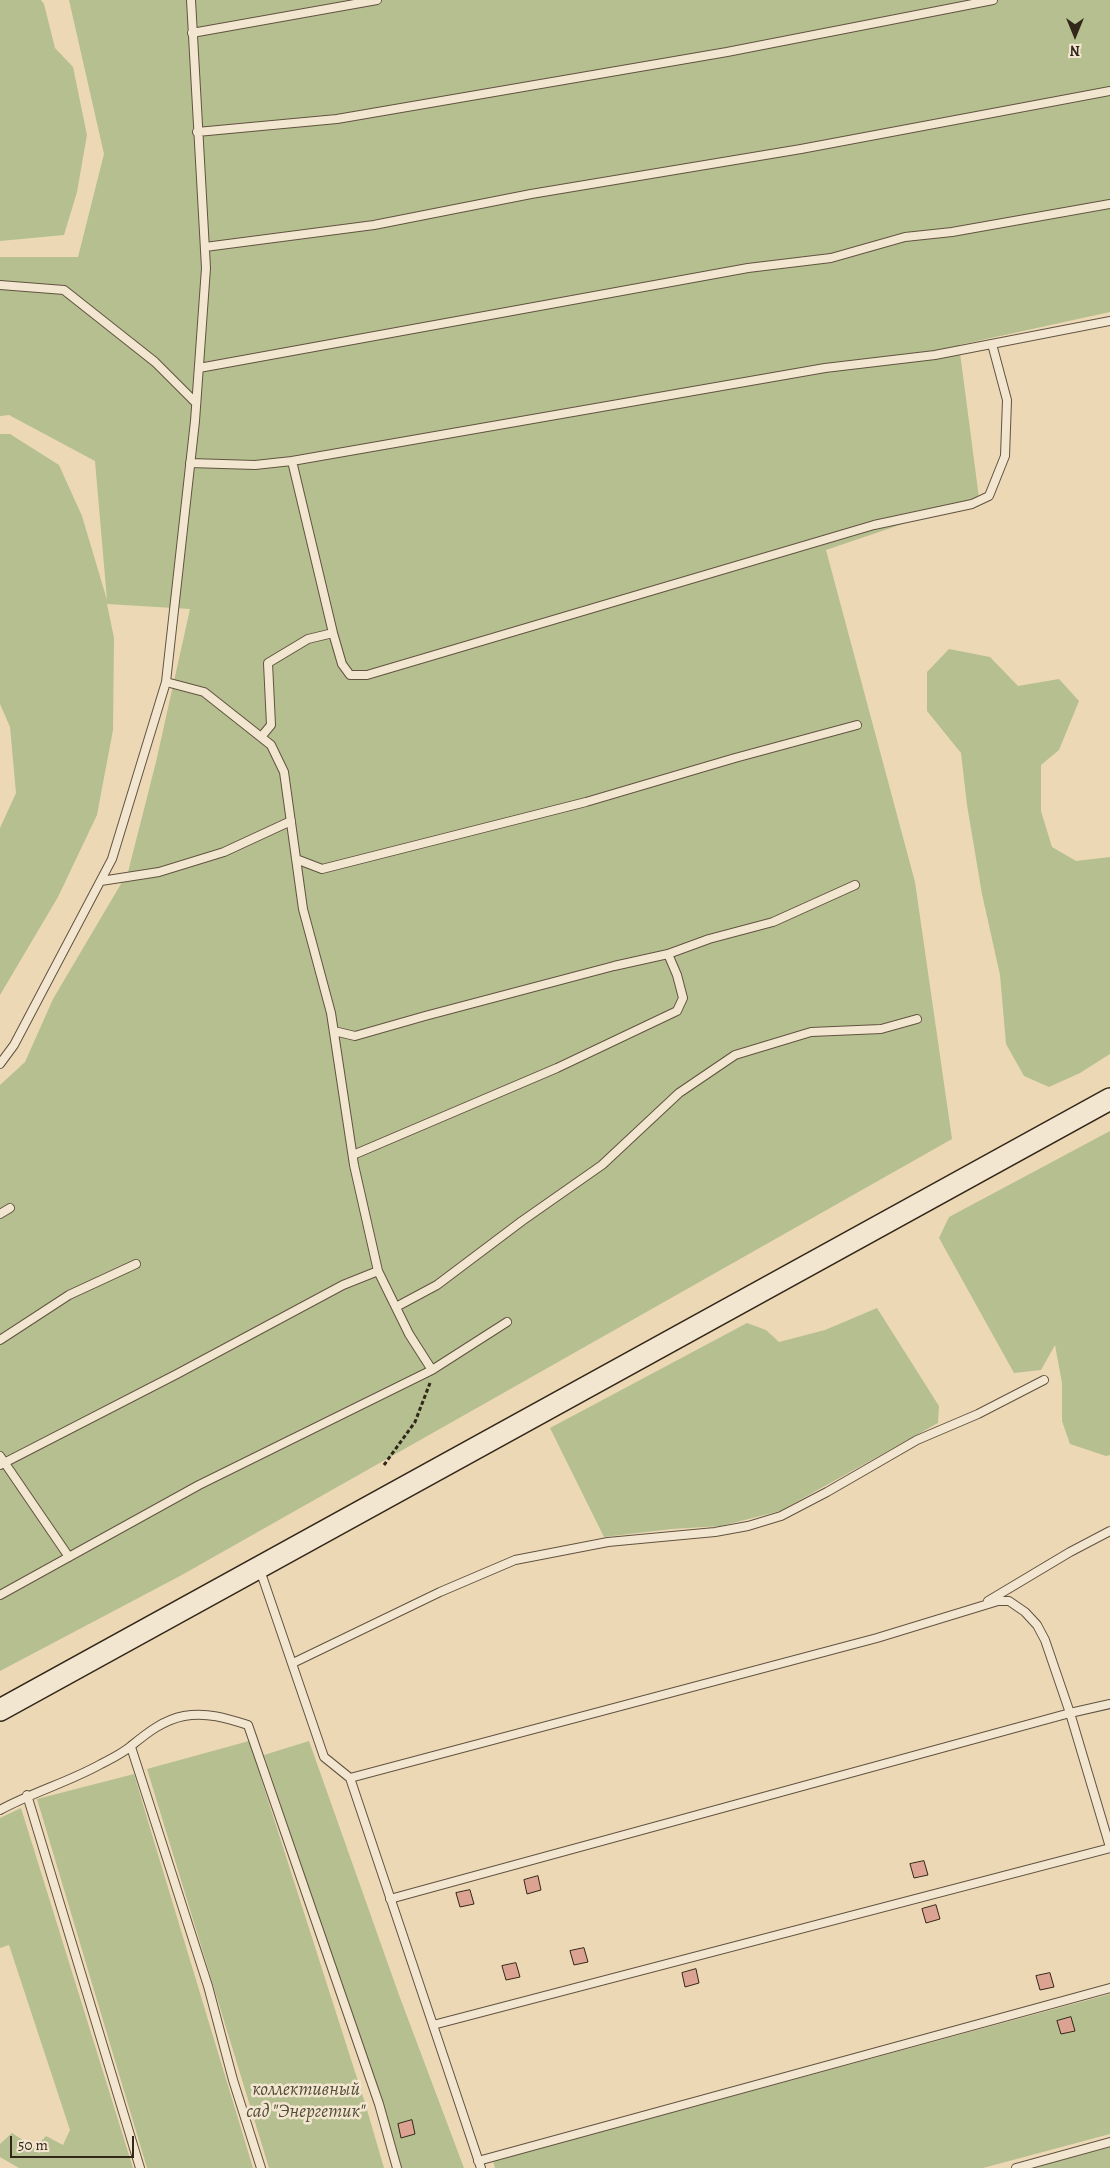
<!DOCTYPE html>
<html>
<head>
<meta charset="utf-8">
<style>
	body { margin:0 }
	#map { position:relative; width:1110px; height:2168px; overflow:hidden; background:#edd8b6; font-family:Alegreya,serif }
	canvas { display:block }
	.north { position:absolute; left:1050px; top:10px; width:50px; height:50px; -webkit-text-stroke:4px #f3e6d0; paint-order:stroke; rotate:180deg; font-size:14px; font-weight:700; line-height:20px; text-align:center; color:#322718 }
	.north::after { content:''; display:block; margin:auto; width:18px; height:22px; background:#322718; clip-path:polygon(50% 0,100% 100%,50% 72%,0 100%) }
	.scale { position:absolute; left:10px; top:2136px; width:124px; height:22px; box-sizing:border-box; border:2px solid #322718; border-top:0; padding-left:6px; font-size:15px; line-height:18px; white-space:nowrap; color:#322718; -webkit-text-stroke:4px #f3e6d0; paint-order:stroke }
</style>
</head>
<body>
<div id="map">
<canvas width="1110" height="2168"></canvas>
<div class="north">N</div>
<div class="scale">50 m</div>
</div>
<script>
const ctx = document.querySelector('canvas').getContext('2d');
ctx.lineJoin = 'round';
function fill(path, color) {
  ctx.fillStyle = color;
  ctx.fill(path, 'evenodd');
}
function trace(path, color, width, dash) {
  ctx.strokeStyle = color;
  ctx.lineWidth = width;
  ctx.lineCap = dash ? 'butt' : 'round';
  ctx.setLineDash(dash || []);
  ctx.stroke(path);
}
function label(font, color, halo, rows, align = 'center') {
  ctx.font = font + ' Alegreya,serif';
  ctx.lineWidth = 5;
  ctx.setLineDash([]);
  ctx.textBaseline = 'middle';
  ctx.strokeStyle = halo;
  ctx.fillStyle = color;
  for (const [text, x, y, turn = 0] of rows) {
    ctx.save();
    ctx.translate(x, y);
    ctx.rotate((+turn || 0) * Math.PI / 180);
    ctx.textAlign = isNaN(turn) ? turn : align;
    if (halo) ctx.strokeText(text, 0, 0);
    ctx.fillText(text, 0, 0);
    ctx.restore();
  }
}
const green = new Path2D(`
	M0,0H41L44,4L55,48L73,67L87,135L77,192L64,235L0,241Z
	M69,0H1110V312L959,345L979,498L826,550L915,882L952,1139L180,1576L0,1671V1085L25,1062L53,999L128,872L156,762L190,609L107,604L114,638L113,730L97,815L58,897L0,995V828L16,793L10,727L0,704V434H10L59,465L82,516L107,600L95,461L9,415L0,416V257H78L104,154Z
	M949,649L990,657L1018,686L1059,679L1079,701L1059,750L1041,765V811L1052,847L1076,861L1110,857V1054L1080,1073L1049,1087L1024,1076L1006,1044L1000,975L982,894L967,805L961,753L927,711V672Z
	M1110,1131V1455L1106,1456L1070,1444L1062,1421V1383L1055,1345L1041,1370L1014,1373L939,1238L949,1217Z
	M877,1308L939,1406L938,1423L780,1511L721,1526L672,1529L604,1537L550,1428L747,1323L766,1330L779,1342L825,1330Z
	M249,1741L365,2103L384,2168H269L147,1769Z
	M309,1741L399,1995L464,2168H400L380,2100L264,1755Z
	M134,1774L150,1828L253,2168H147L37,1799Z
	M21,1808L133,2168H19L0,2157V2144L12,2133L35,2148L46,2136L63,2145L70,2130L9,1945L0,1948V1818Z
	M1110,1994V2134L983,2168H495L493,2161Z
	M1110,2146V2168H1026Z`);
const building = new Path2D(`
	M924,1861L928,1875L914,1878L910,1864Z
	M538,1876L541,1890L527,1894L524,1880Z
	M470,1890L474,1904L460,1907L456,1893Z
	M936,1905L940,1919L926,1923L922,1909Z
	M584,1948L588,1962L574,1965L570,1951Z
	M516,1963L520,1977L506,1980L502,1966Z
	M696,1969L699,1983L685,1987L682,1973Z
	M1050,1973L1054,1987L1040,1990L1036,1976Z
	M1071,2017L1075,2031L1061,2034L1057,2021Z
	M412,2120L415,2134L401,2138L398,2124Z`);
const path = new Path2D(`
	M384,1465L415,1422L430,1383`);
const lane = new Path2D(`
	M192,33L377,0
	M197,132L337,119L727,52L993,0
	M205,247L374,225L531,194L801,149L1110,91
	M0,285L64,290L155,362L196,403
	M199,368L748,268L831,258L905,237L952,232L1110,204
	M292,461L825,368L935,355L1110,321
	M190,463L255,465L292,461L333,633
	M166,682L204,692L271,745L284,772L303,909L331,1013L354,1165L378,1271
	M261,737L271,725L268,663L308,639L333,633L342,664L350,675H367L874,525L972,504L989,496L1005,456L1007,400L992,344
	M296,859L322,869L586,802L735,758L857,725
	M101,881L159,872L224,852L291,821
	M334,1031L355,1036L425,1016L614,966L668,954L709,939L773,922L855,885
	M0,1064L14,1045L112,859L166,682L195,421L206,268L191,0
	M353,1155L557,1068L677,1011L683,998L677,975L668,954
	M0,1214L10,1208
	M396,1307L437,1285L522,1221L602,1165L679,1093L735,1055L811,1032L881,1029L917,1019
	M0,1340L69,1295L136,1264
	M0,1456L69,1557
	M0,1465L177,1374L343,1285L378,1271L409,1334L432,1370
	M260,1570L324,1757L350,1778L481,2168
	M0,1595L199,1485L432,1370L507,1322
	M988,1601L1070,1552L1110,1531
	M293,1663L440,1592L515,1560L608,1542L715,1532L748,1526L781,1516L827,1492L917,1440L978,1414L1044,1380
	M131,1747L208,1986L233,2080L261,2168
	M350,1778L877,1638L998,1601H1009L1025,1612L1037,1625L1045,1640L1070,1713L1110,1847
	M27,1795L140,2168
	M0,1810C33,1792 69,1782 101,1764C111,1759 123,1753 131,1746C147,1733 163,1720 184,1716C207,1712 226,1718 248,1725L379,2104L397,2168
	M390,1899L1070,1713L1110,1704
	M433,2025L1110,1848
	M478,2161L1110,1988
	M1016,2168L1110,2142`);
const secondary = new Path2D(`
	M0,1710L1110,1099`);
const parkNames = [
	["коллективный",306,2090],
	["сад \"Энергетик\"",306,2112]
];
fill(green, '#b5bf90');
fill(building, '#dca392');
trace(building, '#322718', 1);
trace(lane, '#615340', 10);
trace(secondary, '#322718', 24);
trace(path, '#322718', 3, [4, 2.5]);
trace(lane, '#f3e6d0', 8);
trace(secondary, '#f3e6d0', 21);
label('italic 19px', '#534d36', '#f3e6d0', parkNames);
</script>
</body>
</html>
